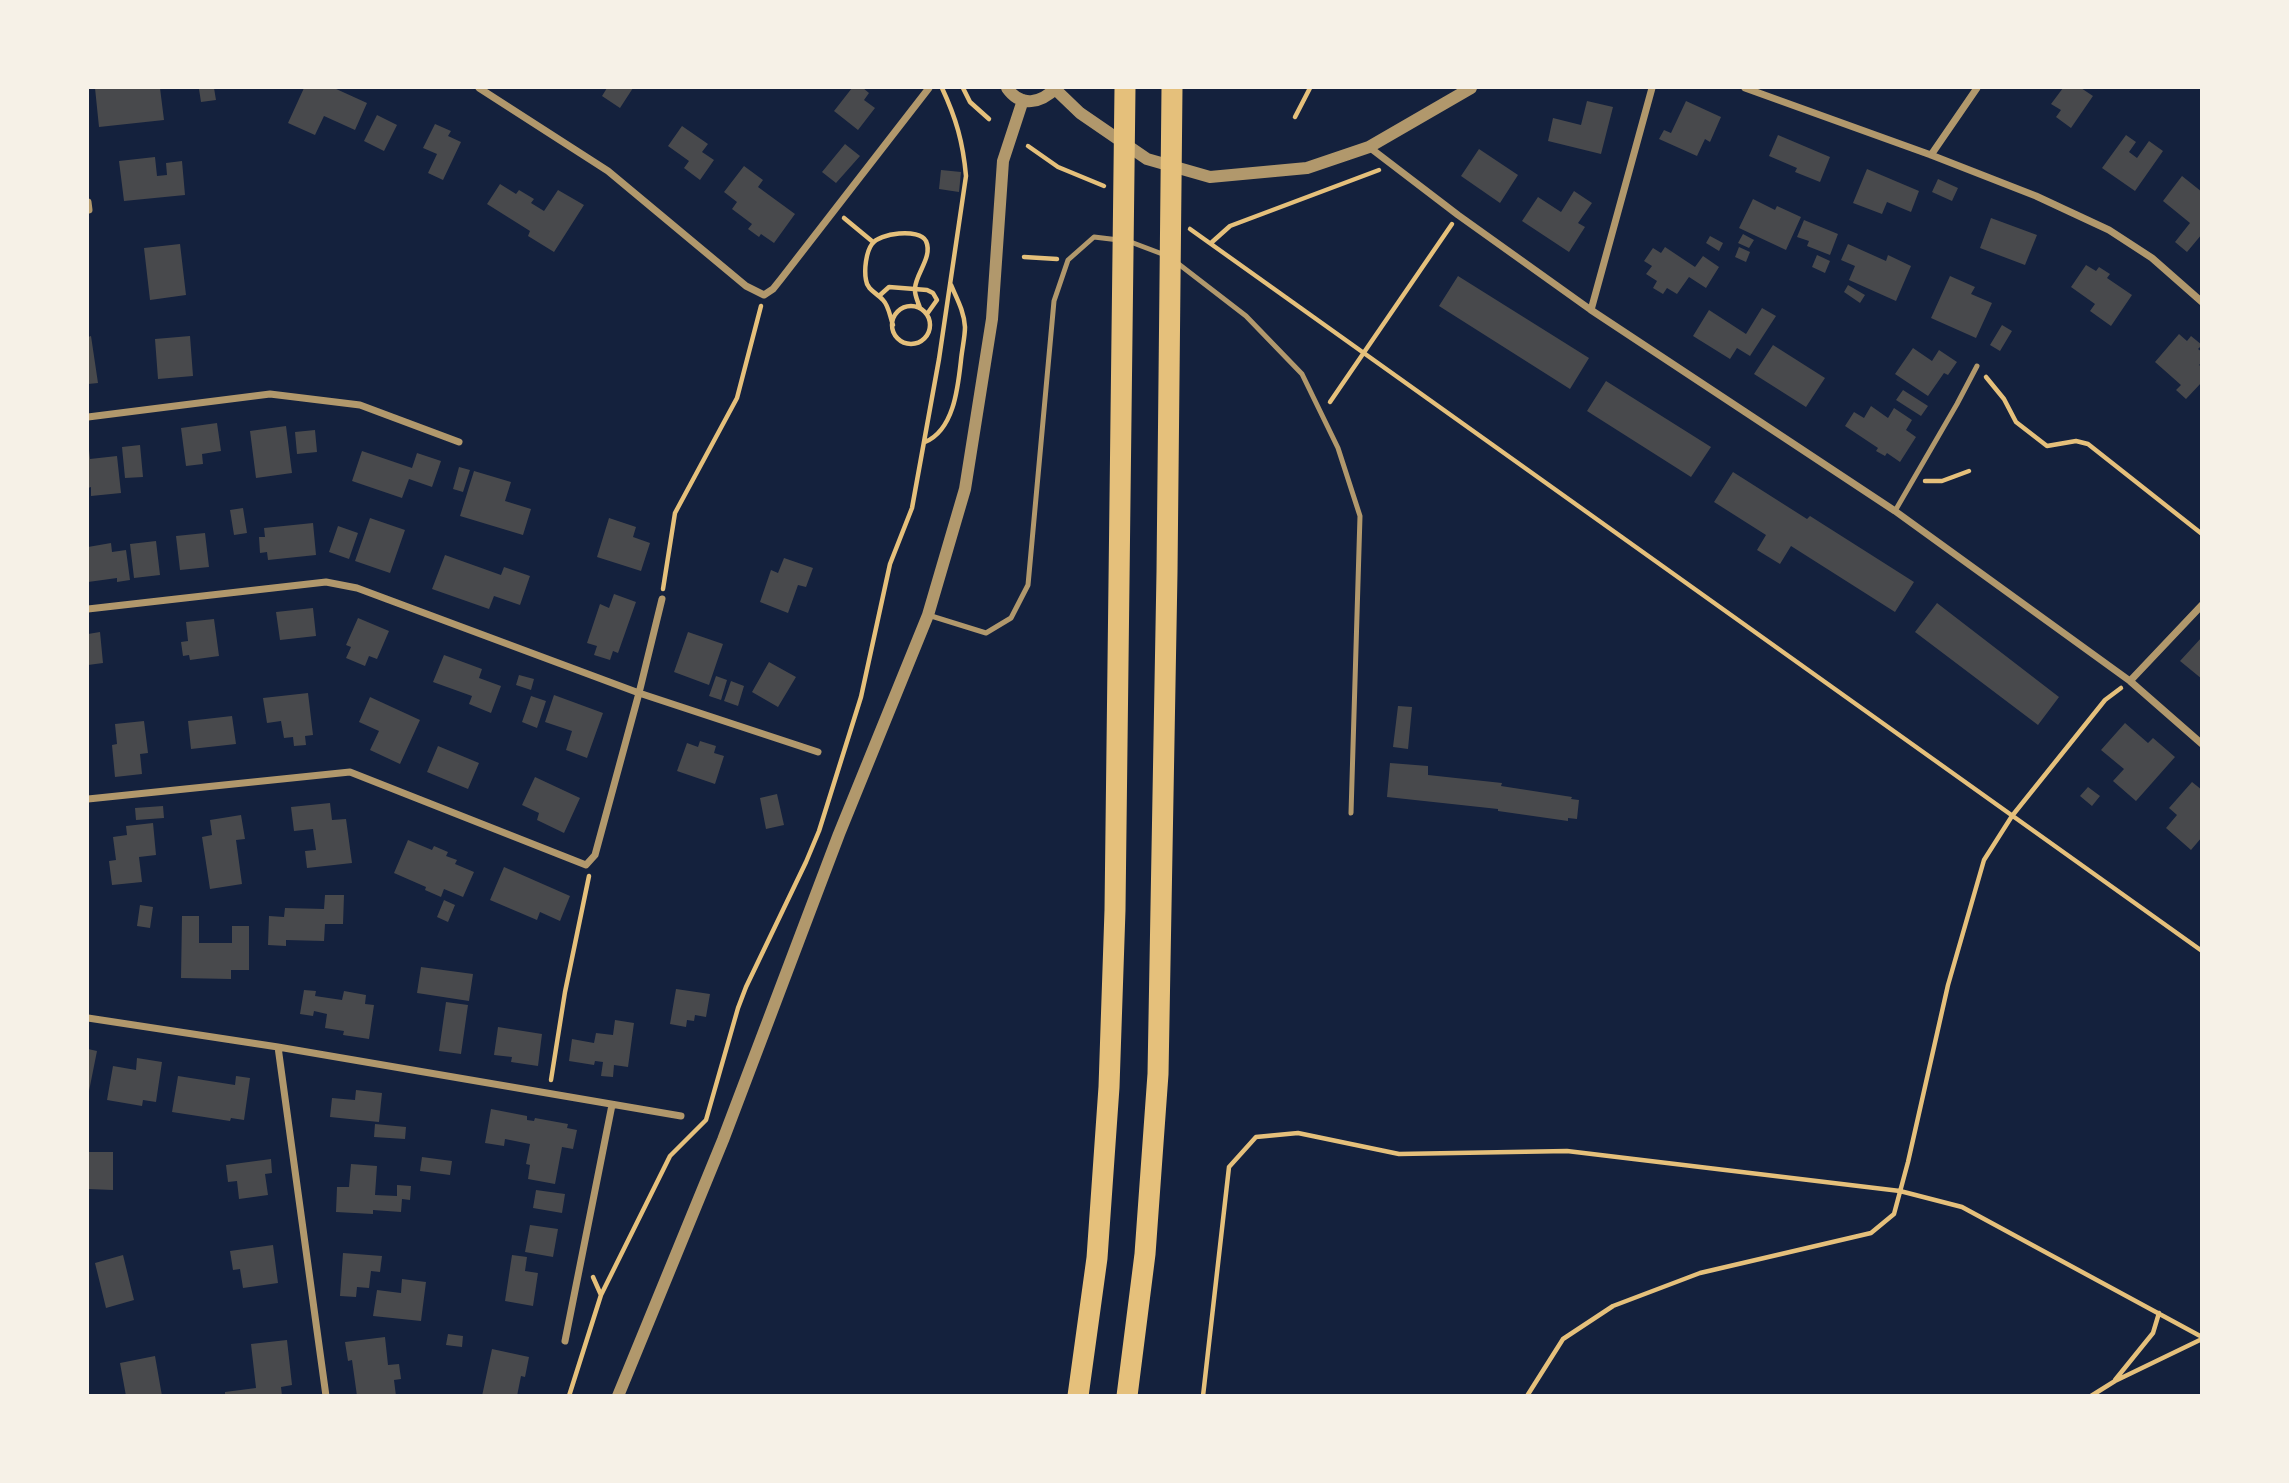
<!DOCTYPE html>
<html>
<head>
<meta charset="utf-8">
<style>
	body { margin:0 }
	#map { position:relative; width:2289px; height:1483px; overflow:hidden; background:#14213d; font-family:Cabin,sans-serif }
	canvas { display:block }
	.frame { position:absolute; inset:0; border:89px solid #f6f1e7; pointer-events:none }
</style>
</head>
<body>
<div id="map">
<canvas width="2289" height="1483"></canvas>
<div class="frame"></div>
</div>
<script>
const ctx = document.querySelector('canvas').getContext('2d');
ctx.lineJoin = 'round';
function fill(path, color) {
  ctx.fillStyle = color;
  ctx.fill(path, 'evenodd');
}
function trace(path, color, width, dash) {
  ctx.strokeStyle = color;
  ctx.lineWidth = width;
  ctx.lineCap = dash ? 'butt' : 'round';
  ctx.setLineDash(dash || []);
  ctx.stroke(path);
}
const building = new Path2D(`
	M95,88H160L164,120L99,127Z
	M214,88L216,100L201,102L199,89Z
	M304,88H334L367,103L355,130L324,116L315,135L288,123Z
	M607,88H633L620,108L602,96Z
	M852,88H863L869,93L864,100L875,108L858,130L834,111Z
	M2063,88H2081L2093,96L2071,128L2056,117L2061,110L2051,104Z
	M1587,101L1613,107L1601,154L1548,141L1553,118L1581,125Z
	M1686,101L1721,117L1710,142L1705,139L1697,156L1659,139L1664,130L1671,133Z
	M377,115L397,125L384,151L364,141Z
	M435,124L451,131L448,136L461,142L443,180L428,173L437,154L423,148Z
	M682,126L708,144L702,152L714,160L700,180L684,168L689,161L668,146Z
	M1778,135L1830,157L1820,182L1795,172L1797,168L1769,156Z
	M2126,135L2136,142L2129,152L2137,158L2149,141L2163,151L2135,191L2102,168Z
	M845,144L860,156L836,183L822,172Z
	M1479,149L1518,175L1500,203L1461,176Z
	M155,157L157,176L167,175L166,163L182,161L185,195L124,201L119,161Z
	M744,166L763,180L758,187L795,214L774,243L761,234L759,237L748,229L752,224L732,209L737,202L724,192Z
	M1867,169L1919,191L1911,212L1887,202L1882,214L1853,203Z
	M941,170L961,172L959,192L939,189Z
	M2182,176L2202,192L2200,230L2202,234L2187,252L2175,242L2190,223L2163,201Z
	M1938,179L1958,188L1952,201L1932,192Z
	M500,184L516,194L519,190L534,199L531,203L544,211L558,190L584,205L554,252L528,236L530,231L487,204Z
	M1574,191L1592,203L1578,223L1585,227L1569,252L1522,221L1538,197L1561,212Z
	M1753,199L1775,210L1777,206L1801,217L1786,250L1739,228Z
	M1991,218L2037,235L2025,265L1980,248Z
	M1804,220L1838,234L1830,255L1807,246L1809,241L1797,237Z
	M1743,234L1754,240L1749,248L1738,243Z
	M1710,236L1723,243L1719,251L1706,243Z
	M180,244L186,295L150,300L144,248Z
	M1848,244L1886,261L1888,255L1911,266L1896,301L1849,280L1855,266L1841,260Z
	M1665,247L1695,267L1703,256L1719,267L1706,288L1689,277L1677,294L1667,288L1663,294L1653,288L1657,281L1646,274L1652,266L1644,261L1653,248L1661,253Z
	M1739,247L1750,252L1746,262L1735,257Z
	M1817,255L1830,261L1825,273L1812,267Z
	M2086,265L2096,271L2099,267L2110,274L2107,278L2132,295L2111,326L2090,311L2095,304L2071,287Z
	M1458,276L1589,358L1570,389L1439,306Z
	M1950,276L1975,287L1971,294L1992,303L1976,338L1931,318Z
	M1848,285L1865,295L1860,303L1844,292Z
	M1762,308L1776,316L1750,356L1737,348L1730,359L1693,336L1709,310L1746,334Z
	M2002,325L2012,331L2000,351L1990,345Z
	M2179,334L2187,341L2191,336L2202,345L2198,349L2202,352V362L2199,365L2202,367V382L2186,399L2176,390L2181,385L2155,362Z
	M91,336L98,383L88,384V337Z
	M190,336L193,376L158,379L155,339Z
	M1773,345L1825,378L1806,407L1754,374Z
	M1913,348L1932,361L1939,350L1957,362L1948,375L1944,373L1928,396L1895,374Z
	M1606,381L1711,447L1691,477L1587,411Z
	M1903,390L1928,406L1921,416L1896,400Z
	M1871,406L1888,418L1894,408L1912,420L1906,430L1916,437L1900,462L1887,453L1885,456L1876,451L1878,448L1845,426L1854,412L1864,418Z
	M217,423L221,451L202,454L203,464L186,466L181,428Z
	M286,426L292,473L256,478L250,431Z
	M315,430L317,452L297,454L295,432Z
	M140,445L143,477L125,478L122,447Z
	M88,450H89L90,459L117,456L121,493L91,496V487L88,488Z
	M362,451L412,468L417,453L441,461L432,487L409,479L402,498L352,481Z
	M459,467L470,470L463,492L453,489Z
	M474,471L511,482L505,501L531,509L523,535L460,516Z
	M1733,472L1807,519L1810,516L1914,582L1895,612L1791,546L1780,564L1757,550L1766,535L1714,502Z
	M243,508L247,533L234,535L230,510Z
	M370,518L405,530L390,573L355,561Z
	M609,518L636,527L633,537L650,543L641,571L597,557Z
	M313,523L316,555L268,560L267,552L260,553L259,537H265L264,528Z
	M338,526L358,533L349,559L329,552Z
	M205,533L209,567L180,570L176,536Z
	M156,541L160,575L134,578L130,544Z
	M111,543L112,552L126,550L130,580L117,582V578L88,582V547Z
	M445,555L501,575L504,567L530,576L520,605L494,596L489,609L432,589Z
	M784,558L813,568L806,587L798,585L788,613L760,602L771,570L778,573Z
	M614,594L636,602L618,653L613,651L610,660L594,655L597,646L587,643L600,604L609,608Z
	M1937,603L2059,697L2038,725L1915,632Z
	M313,608L316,636L280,640L276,612Z
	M358,618L389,631L377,659L369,656L365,666L346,658L351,647L346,645Z
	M214,619L219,656L190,660L189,655L183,656L181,642L188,641L186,622Z
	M100,632L103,663L88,665V634Z
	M688,632L723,644L709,685L674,672Z
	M2202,637V679L2180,661Z
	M444,655L482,669L479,678L501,686L491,713L469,704L472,696L433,682Z
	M769,662L796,677L778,707L752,692Z
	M519,675L534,679L531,690L516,685Z
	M716,676L727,680L721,700L709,696Z
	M731,681L744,686L738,706L724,701Z
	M308,693L313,735L305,736L306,745L294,746L293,737L284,738L281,721L267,723L263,698Z
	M554,695L603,713L587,758L566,750L572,731L545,722Z
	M531,696L546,701L537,728L522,722Z
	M370,697L420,720L400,764L370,750L379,731L359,722Z
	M1398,706L1412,707L1408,749L1393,747Z
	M232,716L236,744L191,749L188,721Z
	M144,721L148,753L140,754L142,774L115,777L112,745L117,744L115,724Z
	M2125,723L2148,743L2153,738L2175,757L2136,801L2113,781L2124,769L2101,750Z
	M700,741L716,746L714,753L724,756L715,784L677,771L687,743L698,747Z
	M438,746L479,763L468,789L427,772Z
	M1390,763L1428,766V775L1502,783L1501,786L1572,797L1571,799L1579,800L1577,819L1568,818V821L1498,811V809L1387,797Z
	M535,777L580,798L564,833L537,820L539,813L522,805Z
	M2192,782L2202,790V837L2191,850L2166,828L2177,815L2169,808Z
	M2088,787L2100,796L2092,806L2080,796Z
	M777,794L784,825L766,829L760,798Z
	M330,803L332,820L346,819L352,863L307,868L305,851L316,850L313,829L294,831L291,807Z
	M163,806L164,818L136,820L135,808Z
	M241,815L245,839L236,840L242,884L210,889L202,837L212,835L210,820Z
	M153,823L156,855L139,857L142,882L112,885L109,861L116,860L113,837L127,835L126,826Z
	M408,840L432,850L434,846L448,852L446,856L457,860L455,864L474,872L463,897L444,889L441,897L425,890L426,887L394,873Z
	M504,867L570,896L560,921L540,912L537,920L490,900Z
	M325,895H344L343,924H325L324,941L286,940V946L268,945L269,916L284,917L285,908L324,909Z
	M444,900L455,905L448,922L437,917Z
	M140,905L153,907L150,928L137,926Z
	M182,916H199V943H232V926H249V970H231V979L181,978Z
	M421,967L473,974L469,1001L417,993Z
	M676,989L710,994L706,1017L695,1015L694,1021L687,1020L686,1027L670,1024Z
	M304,990L316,991L315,996L342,1000L344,991L366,995L365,1004L374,1005L369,1039L343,1035L344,1031L325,1028L327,1014L314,1011L313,1016L300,1014Z
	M446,1002L468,1005L461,1054L439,1051Z
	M615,1020L634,1023L628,1067L614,1065L613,1077L601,1076L603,1062L595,1061L594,1065L569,1061L572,1039L594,1043L596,1033L613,1035Z
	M498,1027L542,1034L538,1066L511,1062L512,1057L494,1055Z
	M88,1049L97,1051L89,1091H88Z
	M137,1058L162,1062L156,1102L143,1100L142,1106L107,1100L113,1066L136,1070Z
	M178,1076L235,1085L236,1076L250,1078L244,1120L231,1118L230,1121L172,1112Z
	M356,1090L382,1093L379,1122L330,1117L332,1098L355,1100Z
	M491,1109L527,1116V1120L534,1121L535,1118L568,1124L567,1128L577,1130L573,1149L562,1147L555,1184L528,1179L530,1165L526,1164L530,1144L505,1139L504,1146L485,1143Z
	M375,1124L406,1127L405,1139L374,1137Z
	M88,1152H113V1190L88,1189Z
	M422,1157L452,1161L450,1175L420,1171Z
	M271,1159L272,1173L265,1174L268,1195L239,1199L237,1181L228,1182L226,1165Z
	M351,1164L377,1166L375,1195L397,1196V1185L411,1186L410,1200L402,1199L401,1212L373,1210V1214L336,1212L337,1187H349Z
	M536,1190L565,1194L562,1213L533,1208Z
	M530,1225L558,1229L553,1257L525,1252Z
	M273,1245L278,1283L243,1288L240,1269L233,1270L230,1251Z
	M343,1253L382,1256L380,1272L371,1271L369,1288L357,1287L356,1297L340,1296Z
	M123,1255L134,1300L106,1308L95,1263Z
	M512,1255L527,1257L525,1271L538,1273L533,1306L505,1301Z
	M402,1279L426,1282L421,1321L373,1316L377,1290L401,1293Z
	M448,1334L463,1336L462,1347L446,1345Z
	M385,1337L388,1365L399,1364L401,1379L394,1380L396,1396H357L352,1360L348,1361L345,1342Z
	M287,1340L292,1385L281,1387L282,1396H225V1392L256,1388L251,1344Z
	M492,1349L529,1357L525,1377L521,1376L517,1396H482Z
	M155,1356L162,1396H126L120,1363Z`);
const path = new Path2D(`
	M963,88L970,102L989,119
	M1295,117L1310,88
	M1028,146L1058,167L1104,186
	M844,218L873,242
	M1190,229L2202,951
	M1211,243L1230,226L1379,170
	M1024,257L1057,259
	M879,296L889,287L927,290L933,293L937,300L927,314
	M892 325a19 19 0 1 1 38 0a19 19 0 1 1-38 0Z
	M893,325C890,317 889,306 883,300C877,293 867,290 866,280C864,270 866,252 872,244C879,233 919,228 926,241C933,257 916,273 915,288C914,294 918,302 920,308
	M1986,377L2004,399L2016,422L2047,446L2076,441L2088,444L2202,534
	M1330,402L1452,224
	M925,442C954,430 958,387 961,360C962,349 965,337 965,327C964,311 957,299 951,285
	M1925,481H1942L1969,471
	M663,589L675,513L737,398L761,306
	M551,1080L565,992L589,876
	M593,1277L601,1295
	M2115,1380L2153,1333L2159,1313
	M569,1396L601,1295L670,1156L706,1120L738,1008L746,987L806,862L819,831L861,697L890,564L912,508L939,359L966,176C963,142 956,118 942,88
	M1203,1396L1229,1167L1256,1137L1298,1133L1399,1154L1567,1151L1900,1191L1962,1207L2202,1337
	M1527,1396L1563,1339L1613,1306L1700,1273L1871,1233L1894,1214L1908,1162L1948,985L1984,860L2012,816L2105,700L2121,688
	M2091,1396L2115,1381L2202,1339`);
const service = new Path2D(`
	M1128,241L1165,255
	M1176,262L1246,316L1302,374L1338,448L1360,516L1351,813
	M1895,511L1957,404L1977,366
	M928,615L986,633L1011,618L1028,585L1054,301L1068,260L1094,237L1119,240`);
const minor = new Path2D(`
	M479,88L608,171L746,286L764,295L773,289L781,279L929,88
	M1745,88L1931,155L2036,196L2109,230L2152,258L2202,302
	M1369,147L1458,215L1591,310L1895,511L2130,681L2202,744
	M1931,155L1977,88
	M88,202L89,210
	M1591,310L1652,88
	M88,417L270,394L360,405L459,442
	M88,609L326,582L357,588L639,693L818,752
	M2130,681L2202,605
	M88,799L350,772L586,865L595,855L639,693L662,599
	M88,1018L278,1047L681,1116
	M278,1047L326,1396
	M565,1341L612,1105`);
const tertiary = new Path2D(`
	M1007,88C1021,108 1041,103 1056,88
	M1055,89L1080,113L1147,159L1210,177L1307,168L1369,147L1471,88
	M618,1396L723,1140L839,834L928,615L965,489L992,319L1003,161L1023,100`);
const motorway = new Path2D(`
	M1078,1396L1097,1258L1109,1087L1115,910L1125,88
	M1127,1396L1145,1254L1158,1074L1167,572L1172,88`);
fill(building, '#48494c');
trace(path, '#e5c07b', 4.5);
trace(service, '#b1986c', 5);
trace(minor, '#b1986c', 7);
trace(tertiary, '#b1986c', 12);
trace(motorway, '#e5c07b', 21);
</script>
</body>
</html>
